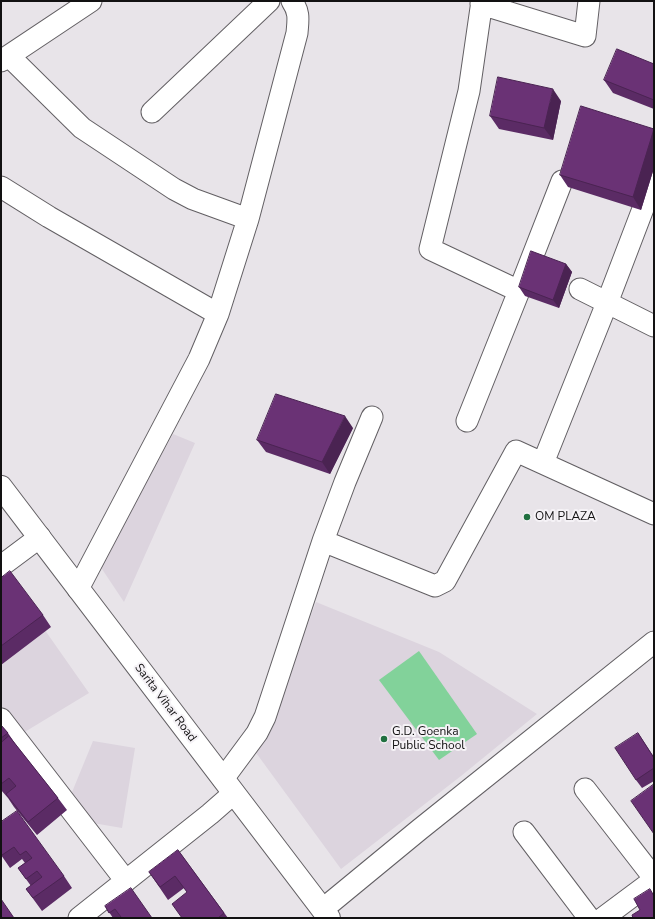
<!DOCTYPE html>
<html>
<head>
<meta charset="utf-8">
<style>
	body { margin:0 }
	#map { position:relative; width:655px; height:919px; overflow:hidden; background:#e8e4e9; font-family:"Nunito Sans",sans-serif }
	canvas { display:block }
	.frame { position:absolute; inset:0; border:2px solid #121112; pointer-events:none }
</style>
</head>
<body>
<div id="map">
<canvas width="655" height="919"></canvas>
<div class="frame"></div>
</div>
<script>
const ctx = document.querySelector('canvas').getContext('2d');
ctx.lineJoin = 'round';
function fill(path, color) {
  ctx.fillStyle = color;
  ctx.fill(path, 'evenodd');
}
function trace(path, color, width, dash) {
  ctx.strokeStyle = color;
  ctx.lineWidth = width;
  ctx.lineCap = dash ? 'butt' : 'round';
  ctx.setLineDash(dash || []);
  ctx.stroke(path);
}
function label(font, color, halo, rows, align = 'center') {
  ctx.font = font + ' "Nunito Sans",sans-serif';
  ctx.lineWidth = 4;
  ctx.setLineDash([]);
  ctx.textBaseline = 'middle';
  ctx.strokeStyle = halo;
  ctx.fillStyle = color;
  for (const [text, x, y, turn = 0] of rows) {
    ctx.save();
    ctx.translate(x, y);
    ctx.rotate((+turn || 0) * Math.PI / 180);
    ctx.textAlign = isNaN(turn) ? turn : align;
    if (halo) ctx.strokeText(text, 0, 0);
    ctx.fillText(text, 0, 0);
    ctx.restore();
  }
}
const built = new Path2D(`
	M173,434L195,443L124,602L100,566Z
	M7,576L89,693L23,733L1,706V580Z
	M316,602L439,652L537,714L461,776L341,869L254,750L269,727Z
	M93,741L135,748L122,828L87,822L70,797Z`);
const green = new Path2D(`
	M419,651L477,734L439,760L379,680Z`);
const street = new Path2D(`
	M482,1L469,91L430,249L519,291
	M481,4L585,36L589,1
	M9,56L82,128L174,189L193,199L248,219
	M1,61L91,1
	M152,112L269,1
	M1,187L49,217L218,314
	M580,289L654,326
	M467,421L519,291L562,181
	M543,463L607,303L654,180
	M323,541L435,586L445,581L516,451L654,514
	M1,566L40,537
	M78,589L199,359L218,314L248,219L297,33C298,20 300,13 292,1
	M1,719L126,881
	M223,779L257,733L265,717L323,541L345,482L372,417
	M585,789L654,878
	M524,832L589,918
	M323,909L419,830L654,642
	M79,918L210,814L234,793
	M603,918L654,880`);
const secondary = new Path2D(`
	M1,487L329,918`);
const wall = new Path2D(`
	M654,64V109L613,93L604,80Z
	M561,101L553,140L499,129L490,116Z
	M654,129V168L641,210L568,187L560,175Z
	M566,264L572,272L559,308L525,296L519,287Z
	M353,428L330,474L266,452L257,440Z
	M1,578L43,615L51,627L1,665Z
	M1,725L8,733L16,745L58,798L67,810L37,835L14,807L8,798L1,790Z
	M638,733L654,757V781L642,788L636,780Z
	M1,822L64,876L72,888L42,911L26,889L31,886L18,868L25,863L22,859L10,868L1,855Z
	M178,850L228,918H182L187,892L184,888L168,900L149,872Z
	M105,906L152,918H113Z`);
const shadedWall = new Path2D(`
	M553,89L561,101L553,140L544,128Z
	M654,129V168L641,210L633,197Z
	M566,264L572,272L559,308L553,300Z
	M345,416L353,428L330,474L322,462Z`);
const building = new Path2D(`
	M617,49L654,64V100L604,80Z
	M498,77L553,89L544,128L490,116Z
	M581,106L654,129L633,197L560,175Z
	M531,251L566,264L553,300L519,287Z
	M276,394L345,416L322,462L257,440Z
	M10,571L43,615L1,646V578Z
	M1,725L8,733L1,738Z
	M638,733L654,758V768L636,780L615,748Z
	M9,736L58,798L28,822L6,794L16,786L9,778L1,784V743Z
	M653,785L654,787V834L631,801Z
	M17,811L64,876L33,898L26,889L42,877L37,871L26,879L18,868L32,858L26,851L20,855L14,847L2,855L1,854V822Z
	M178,850L224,913L218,918H182L172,904L187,892L175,876L160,887L149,872Z
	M131,888L152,918H120L121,917L115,909L109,913L105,906Z
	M650,889L654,896V918H633L632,915L640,910L634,899Z
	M1,899L14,918H1Z`);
const markers = [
	[527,517,4,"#217040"],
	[384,739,4,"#217040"]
];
const poiNames = [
	["OM PLAZA",535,517],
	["G.D. Goenka",392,732],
	["Public School",392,746]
];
const streetNames = [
	["Sarita Vihar Road",165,703,53]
];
fill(built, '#dcd4de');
fill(green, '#82d29a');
trace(street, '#625f63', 23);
trace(secondary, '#625f63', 24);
trace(street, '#fff', 21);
trace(secondary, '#fff', 22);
fill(wall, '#5b2b65');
fill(shadedWall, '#4a2352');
fill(building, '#6a3275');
trace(building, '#4a2352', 1);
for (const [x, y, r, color] of markers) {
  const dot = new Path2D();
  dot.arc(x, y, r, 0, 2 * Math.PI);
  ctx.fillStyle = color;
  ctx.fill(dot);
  trace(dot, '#f5f2f6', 1.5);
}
label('12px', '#121112', '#f5f2f6', poiNames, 'left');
label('12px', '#121112', '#f5f2f6', streetNames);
</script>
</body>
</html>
